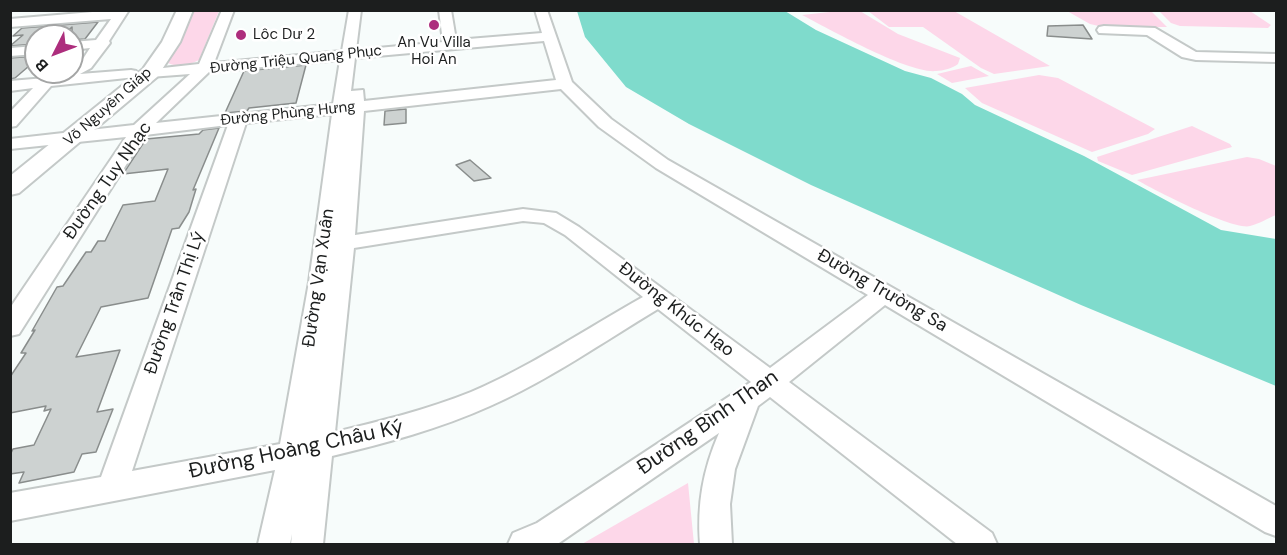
<!DOCTYPE html>
<html>
<head>
<meta charset="utf-8">
<style>
	body { margin:0 }
	#map { position:relative; width:1287px; height:555px; overflow:hidden; background:#f7fcfb; font-family:"DM Sans",sans-serif }
	canvas { display:block }
	.frame { position:absolute; inset:0; border:12px solid #1c1e1e; pointer-events:none }
	.north { position:absolute; left:24px; top:24px; width:60px; height:60px; box-sizing:border-box; background:#fff; border:2px solid #a4a5a5; border-radius:50%; rotate:228deg; font-size:16px; font-weight:700; line-height:24px; text-align:center; color:#1c1e1e }
	.north::after { content:''; display:block; margin:auto; width:21px; height:27px; background:#ad2e7d; clip-path:polygon(50% 0,100% 100%,50% 72%,0 100%) }
</style>
</head>
<body>
<div id="map">
<canvas width="1287" height="555"></canvas>
<div class="frame"></div>
<div class="north">B</div>
</div>
<script>
const ctx = document.querySelector('canvas').getContext('2d');
ctx.lineJoin = 'round';
function fill(path, color) {
  ctx.fillStyle = color;
  ctx.fill(path, 'evenodd');
}
function trace(path, color, width, dash) {
  ctx.strokeStyle = color;
  ctx.lineWidth = width;
  ctx.lineCap = dash ? 'butt' : 'round';
  ctx.setLineDash(dash || []);
  ctx.stroke(path);
}
function label(font, color, halo, rows, align = 'center') {
  ctx.font = font + ' "DM Sans",sans-serif';
  ctx.lineWidth = 5;
  ctx.setLineDash([]);
  ctx.textBaseline = 'middle';
  ctx.strokeStyle = halo;
  ctx.fillStyle = color;
  for (const [text, x, y, turn = 0] of rows) {
    ctx.save();
    ctx.translate(x, y);
    ctx.rotate((+turn || 0) * Math.PI / 180);
    ctx.textAlign = isNaN(turn) ? turn : align;
    if (halo) ctx.strokeText(text, 0, 0);
    ctx.fillText(text, 0, 0);
    ctx.restore();
  }
}
const green = new Path2D(`
	M193,11H219L199,60C189,65 179,68 168,63Z
	M839,11H860L898,34L960,58L958,64C953,68 943,71 936,71C909,74 829,29 802,15Z
	M868,11H954L1050,66L994,74L981,68L923,27H889Z
	M1067,11H1151L1167,27H1103L1090,24Z
	M1159,11H1250L1271,25L1268,28L1180,26L1171,23Z
	M971,66L989,76L952,83L937,74Z
	M1039,75L1058,78L1155,129L1148,134L1092,152L982,103L965,88Z
	M1192,126L1230,144L1232,147L1132,175L1098,161L1097,157Z
	M1247,157L1259,159L1276,166V215C1268,218 1259,224 1250,226C1234,231 1154,190 1137,180Z
	M688,483L694,544H582Z`);
const water = new Path2D(`
	M577,11H785L816,30L905,71L931,78L962,94L975,105L1084,156L1221,230L1276,239V386L1081,305L811,185L689,124L626,87L585,37Z`);
const building = new Path2D(`
	M98,22L85,39L72,40V27L62,36H36V44L10,46L23,35L13,36L22,28Z
	M1083,25L1092,39L1047,36L1048,26Z
	M36,56V60L15,78L10,79V58Z
	M306,65L296,103L249,108L247,111L225,113L244,71Z
	M406,109V123L384,125L385,111Z
	M219,128L193,190L196,189L189,212L179,228L172,229L148,298L101,307L76,357L120,350L97,412L113,409L96,452L82,454L74,472L19,483L24,472L10,474V455L13,449L34,445L51,409L44,411L46,406L10,413V377L26,353H21L35,330L32,331L57,287L63,286L86,252H91L98,241H105L123,205L155,201L168,169L123,174L146,139L199,134L203,130Z
	M470,160L491,178L474,181L456,165Z`);
const minor = new Path2D(`
	M116,10H129L109,41L110,43L91,68L80,74L131,70L136,71L138,74L136,77L51,86L16,126L10,127V112L33,88L10,91V81L57,77L64,72H72V67L81,62L90,48L72,50V42L96,40L111,19L10,27V19Z
	M222,10H234L214,63L342,51L349,10H361L356,50L443,42L439,10H451L456,40L542,33L535,10H547L572,82L611,119L668,160L1276,506V536L1265,532L885,305L789,382L992,533L997,544H957L770,397L758,406L735,469L730,504L732,544H700C697,504 703,470 719,433L559,543L508,544L513,533L537,523L751,382L658,309C603,342 549,380 490,406C439,429 386,443 332,456L323,544H291L292,534L290,544H258L275,470L10,521V493L101,477L228,125L145,135L19,334L10,336V308L126,137L10,149V139L134,125L190,74L150,77L145,76L143,73L145,70L199,64ZM544,41L556,80L364,101L363,90L351,91L355,58ZM340,60L333,104L156,123L209,72ZM561,89L599,127L656,168L868,295L770,368L579,227L556,213L523,209L355,235L364,111ZM332,114L309,282L280,444L132,471L246,123ZM523,221L544,223L565,235L643,297C586,329 530,367 471,392C426,410 381,421 335,432L354,248Z
	M1104,26L1155,28L1196,52L1276,54V62L1196,60L1182,57L1147,35L1099,33L1097,30L1099,27Z
	M36,46V54L10,56V48Z`);
const major = new Path2D(`
	M177,10H193L180,42L157,77L19,193L10,195V176L143,69L162,42Z`);
const markers = [
	[434,25,6,"#ad2e7d"],
	[241,35,6,"#ad2e7d"]
];
const farPoinames = [
	["Lôc Dư 2",253,35],
	["An Vu Villa",434,43,"center"],
	["Hoi An",434,60,"center"]
];
const farStreetnames = [
	["Đường Triệu Quang Phục",296,60,-6],
	["Võ Nguyên Giáp",108,107,-41],
	["Đường Phùng Hưng",288,114,-6]
];
const streetNames = [
	["Đường Tuy Nhạc",108,181,-55],
	["Đường Vạn Xuân",319,278,-82],
	["Đường Trường Sa",882,291,30],
	["Đường Trần Thị Lý",175,303,-71],
	["Đường Khúc Hạo",676,310,38]
];
const nearStreetnames = [
	["Đường Bình Than",708,423,-35],
	["Đường Hoàng Châu Ký",296,450,-12]
];
fill(green, '#fdd7e9');
fill(water, '#7fdbcc');
fill(building, '#cdd2d1');
trace(building, '#898d8c', 1.5);
trace(minor, '#c4c9c8', 4);
trace(major, '#c4c9c8', 4);
fill(minor, '#fff');
fill(major, '#fff');
for (const [x, y, r, color] of markers) {
  const dot = new Path2D();
  dot.arc(x, y, r, 0, 2 * Math.PI);
  ctx.fillStyle = color;
  ctx.fill(dot);
  trace(dot, '#fff', 2);
}
label('15px', '#1c1e1e', '#fff', farPoinames, 'left');
label('15px', '#1c1e1e', '#fff', farStreetnames);
label('18px', '#1c1e1e', '#fff', streetNames);
label('21px', '#1c1e1e', '#fff', nearStreetnames);
</script>
</body>
</html>
